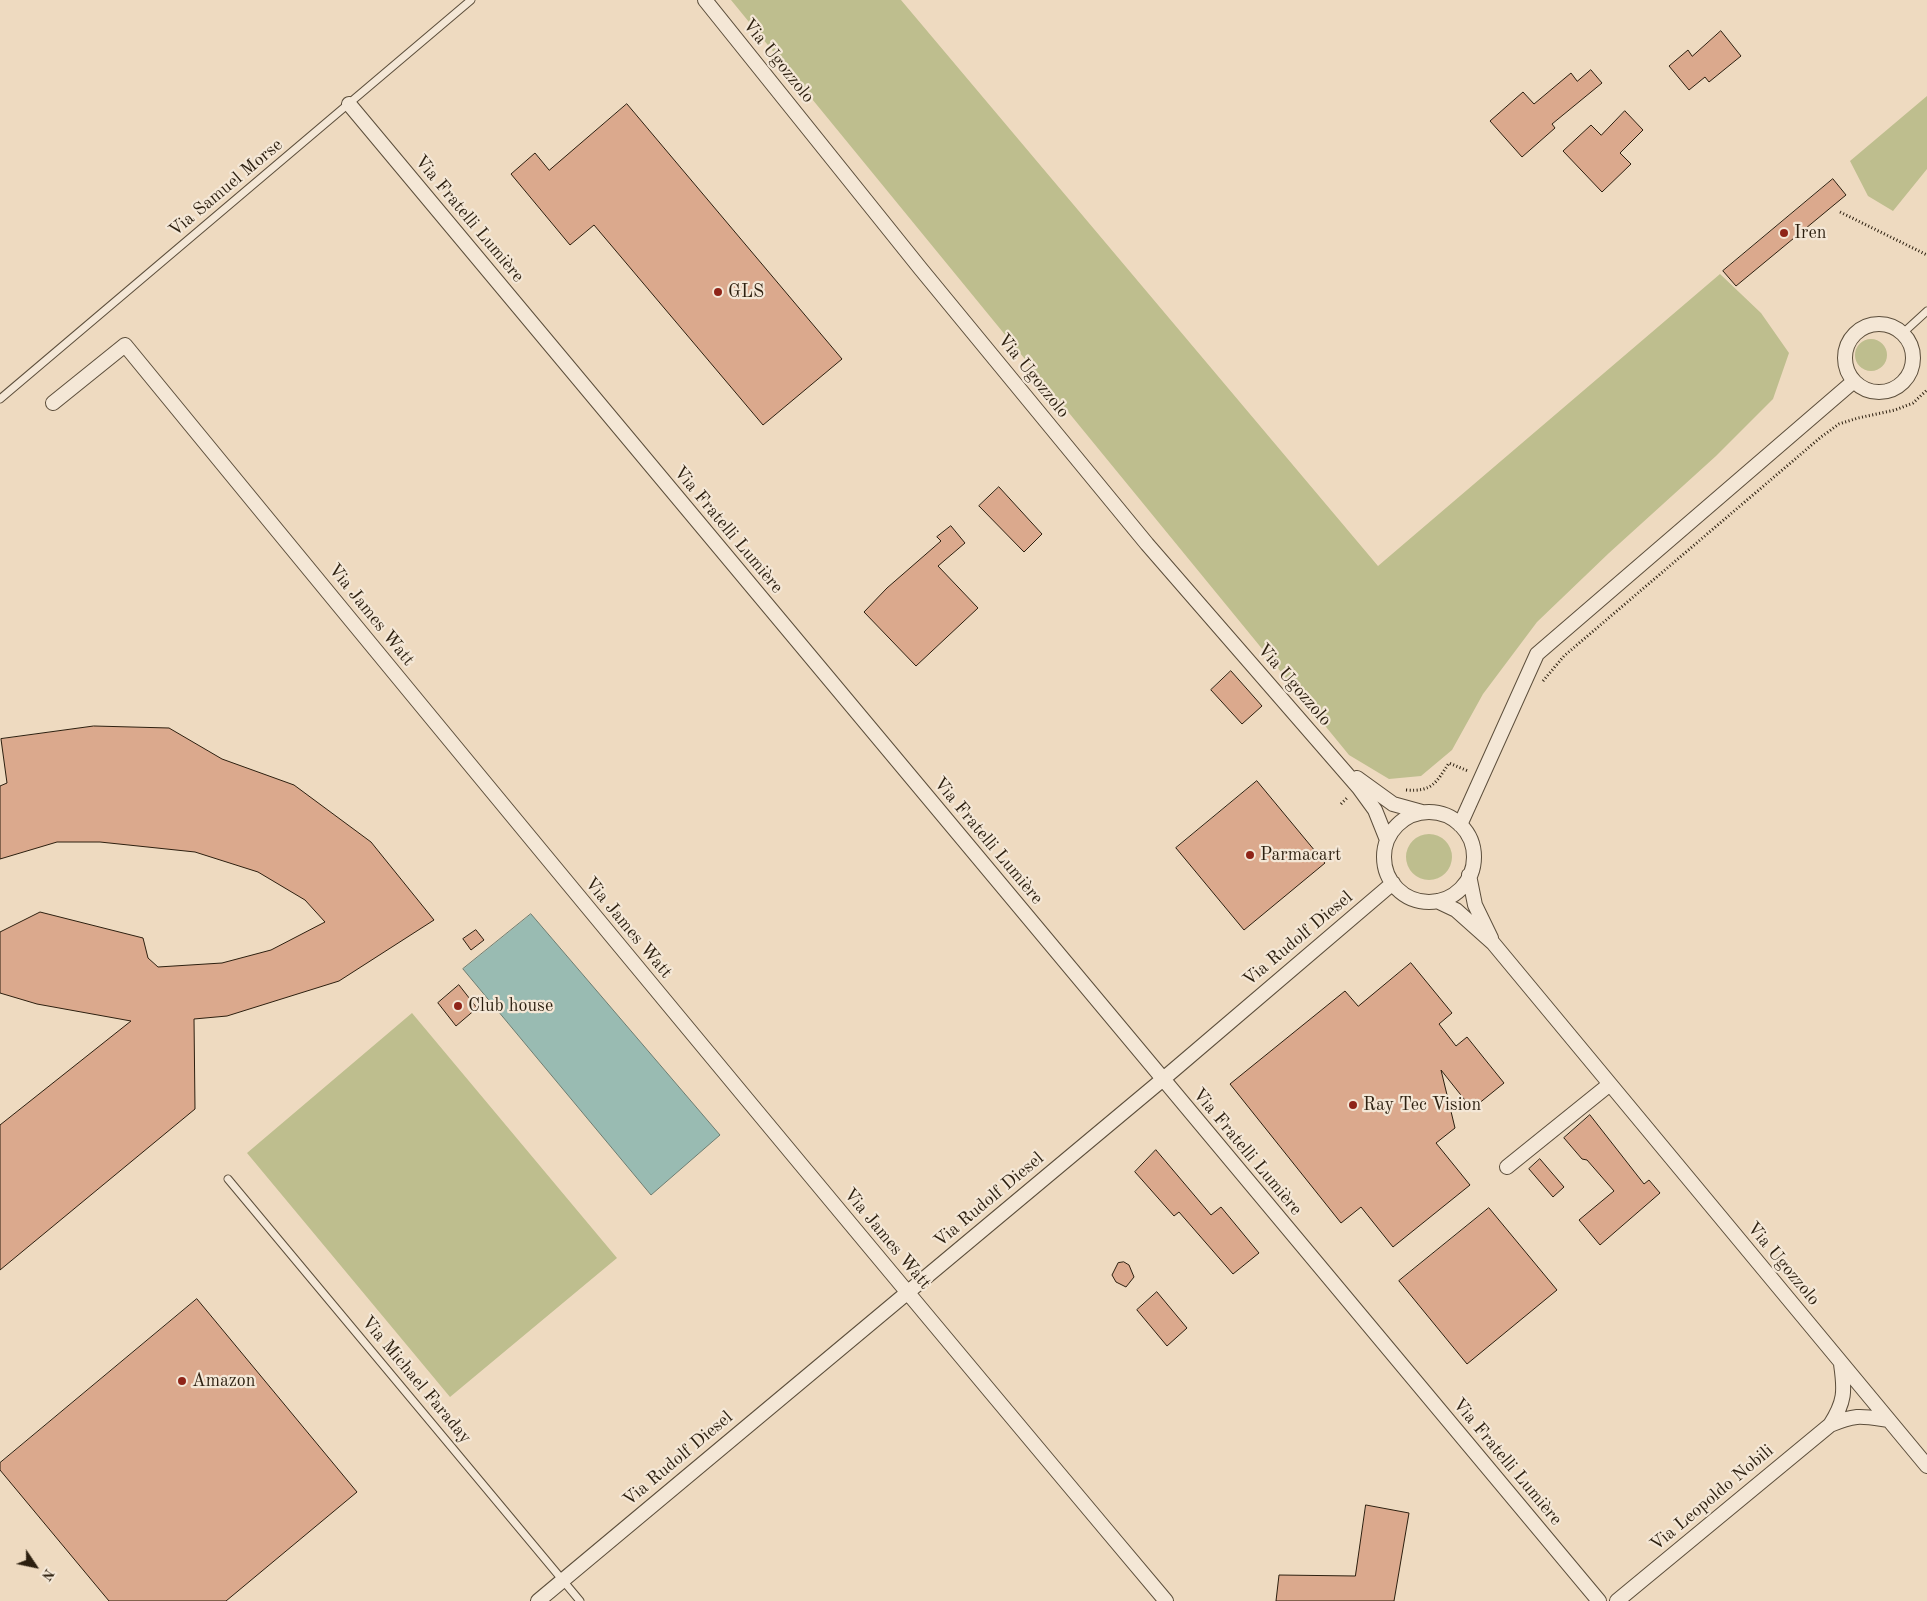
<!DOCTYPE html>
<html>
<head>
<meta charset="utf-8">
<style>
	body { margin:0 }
	#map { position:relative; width:1927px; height:1601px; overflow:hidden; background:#eedac0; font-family:"Old Standard TT",serif }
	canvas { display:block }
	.north { position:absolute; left:10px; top:1541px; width:50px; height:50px; -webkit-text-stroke:4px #f4e7d6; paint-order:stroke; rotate:124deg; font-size:14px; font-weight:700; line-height:20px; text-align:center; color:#2c1f0f }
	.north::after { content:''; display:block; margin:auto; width:18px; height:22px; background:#2c1f0f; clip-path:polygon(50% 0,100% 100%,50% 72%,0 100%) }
</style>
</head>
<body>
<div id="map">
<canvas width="1927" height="1601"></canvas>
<div class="north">N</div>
</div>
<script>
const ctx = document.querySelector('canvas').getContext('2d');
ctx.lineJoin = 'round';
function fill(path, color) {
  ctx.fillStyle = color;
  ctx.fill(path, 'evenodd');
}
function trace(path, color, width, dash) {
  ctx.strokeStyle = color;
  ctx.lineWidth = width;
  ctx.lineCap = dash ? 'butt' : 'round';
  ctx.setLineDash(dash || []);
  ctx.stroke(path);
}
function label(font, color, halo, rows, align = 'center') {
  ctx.font = font + ' "Old Standard TT",serif';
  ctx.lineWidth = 4.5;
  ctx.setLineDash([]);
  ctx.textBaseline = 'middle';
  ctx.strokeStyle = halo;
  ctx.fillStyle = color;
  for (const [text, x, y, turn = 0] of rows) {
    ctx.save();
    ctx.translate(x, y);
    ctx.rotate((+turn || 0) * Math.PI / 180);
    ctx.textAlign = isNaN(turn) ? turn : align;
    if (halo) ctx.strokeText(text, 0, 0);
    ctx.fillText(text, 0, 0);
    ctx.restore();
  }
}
const green = new Path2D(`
	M731,0H901L1378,566L1720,274L1761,313L1789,353L1773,399L1716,456L1609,553L1537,622L1483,694L1452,750L1421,776L1389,779L1349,755Z
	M1927,96V169L1893,211L1868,196L1850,161Z
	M1855 355a16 16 0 1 1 32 0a16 16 0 1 1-32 0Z
	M1406 857a23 23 0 1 1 46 0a23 23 0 1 1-46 0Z
	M412,1013L617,1258L450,1397L247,1153Z`);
const water = new Path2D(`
	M531,914L720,1135L651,1195L463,969Z`);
const building = new Path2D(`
	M1721,31L1741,56L1709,82L1705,77L1689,90L1669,66L1688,50L1692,56Z
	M1591,70L1602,83L1552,124L1555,128L1522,157L1490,121L1523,92L1534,104L1571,73L1577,81Z
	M627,104L842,359L763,425L594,225L570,245L511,174L535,153L549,170Z
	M1625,111L1643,130L1620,153L1631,164L1602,192L1563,151L1591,125L1601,135Z
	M1833,179L1846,195L1736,286L1723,271Z
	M999,487L1042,534L1024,552L979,506Z
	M951,526L965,543L938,566L978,608L916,666L864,612L887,588L941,541L937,537Z
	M1231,671L1262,706L1242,724L1211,690Z
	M94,726L169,728L222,759L294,785L371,842L434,920L339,981L227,1016L194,1019L195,1109L0,1270V1125L131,1021L37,1004L0,993V932L40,912L143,938L148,958L158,967L222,963L271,950L325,922L305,900L258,872L195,852L100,842H57L0,859V786L7,783L1,739Z
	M1257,781L1325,863L1244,930L1176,848Z
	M476,930L484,940L471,950L463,939Z
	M1411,963L1452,1013L1439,1024L1456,1046L1467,1037L1504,1083L1472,1109L1441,1070L1455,1128L1436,1143L1470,1185L1393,1247L1361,1207L1341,1223L1230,1084L1345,991L1358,1006Z
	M459,985L477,1008L456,1026L438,1003Z
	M1590,1115L1644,1184L1649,1180L1660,1193L1600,1245L1579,1220L1614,1191L1587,1160L1582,1159L1564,1138Z
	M1156,1150L1211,1215L1221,1207L1259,1253L1233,1274L1179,1212L1174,1216L1135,1172Z
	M1540,1159L1564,1187L1553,1197L1529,1169Z
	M1489,1208L1557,1290L1467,1364L1399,1281Z
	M1124,1262L1129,1265L1134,1277L1126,1287L1116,1282L1112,1275L1118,1263Z
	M1157,1292L1187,1328L1167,1346L1137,1310Z
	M197,1299L357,1492L226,1601H109L0,1470V1463Z
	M1366,1505L1409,1513L1394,1601H1276L1279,1575L1355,1576Z`);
const path = new Path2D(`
	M1840,212L1927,255
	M1543,681L1564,656L1821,437L1839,424L1858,418L1895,410L1913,403L1927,390
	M1406,790C1432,792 1436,783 1449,763L1468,771
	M1341,804L1348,797`);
const lane = new Path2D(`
	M1903,333L1927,311
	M0,399L471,0
	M228,1179L580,1601`);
const street = new Path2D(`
	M705,0L920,268L1147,544L1359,788L1375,810L1387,840
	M349,104L1599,1601
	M1845 358a34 34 0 1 1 68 0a34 34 0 1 1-68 0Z
	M53,403L125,345C470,766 816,1185 1166,1601
	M1357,778L1393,804L1422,812
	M1384 857a45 45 0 1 1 90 0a45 45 0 1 1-90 0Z
	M1460,825L1537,654L1854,381
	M1469,875L1475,905L1491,938
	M1437,901L1456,910L1493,943L1927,1466
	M1507,1167L1610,1084
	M1830,1425C1856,1414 1861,1416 1888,1420
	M538,1601L1162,1080L1393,883
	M1617,1601L1830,1425C1845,1402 1845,1391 1841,1364`);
const markers = [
	[1784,233,5,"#8f2418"],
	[718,292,5,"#8f2418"],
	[1250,855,5,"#8f2418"],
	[458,1006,5,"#8f2418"],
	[1353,1105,5,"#8f2418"],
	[182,1381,5,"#8f2418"]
];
const streetNames = [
	["Via Ugozzolo",778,61,51],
	["Via Samuel Morse",226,188,-40],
	["Via Fratelli Lumière",469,219,50],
	["Via Ugozzolo",1033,376,51],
	["Via Fratelli Lumière",728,530,50],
	["Via James Watt",371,615,51],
	["Via Ugozzolo",1294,685,49],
	["Via Fratelli Lumière",988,841,50],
	["Via James Watt",628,928,50],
	["Via Rudolf Diesel",1298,939,-40],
	["Via Fratelli Lumière",1247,1152,50],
	["Via Rudolf Diesel",989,1200,-40],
	["Via James Watt",887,1239,50],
	["Via Ugozzolo",1783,1264,50],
	["Via Michael Faraday",416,1380,50],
	["Via Rudolf Diesel",678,1459,-40],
	["Via Fratelli Lumière",1507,1462,50],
	["Via Leopoldo Nobili",1712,1498,-40]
];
const poiNames = [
	["Iren",1794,233],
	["GLS",728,292],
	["Parmacart",1260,855],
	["Club house",468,1006],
	["Ray Tec Vision",1363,1105],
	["Amazon",192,1381]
];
fill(green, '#bebe8e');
fill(water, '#99bbb2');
trace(water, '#6d7d71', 1);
fill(building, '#dba98d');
trace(building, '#2c1f0f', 1);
trace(lane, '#5c4e3b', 9);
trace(street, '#5c4e3b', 16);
trace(path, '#2c1f0f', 3, [1, 2.5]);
trace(lane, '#f4e7d6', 7);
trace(street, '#f4e7d6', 14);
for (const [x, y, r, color] of markers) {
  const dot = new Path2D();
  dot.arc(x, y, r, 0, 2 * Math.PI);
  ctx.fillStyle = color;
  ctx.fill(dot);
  trace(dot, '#f4e7d6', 2);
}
label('18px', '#2c1f0f', '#f4e7d6', streetNames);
label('18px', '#2c1f0f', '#f4e7d6', poiNames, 'left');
</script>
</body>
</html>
